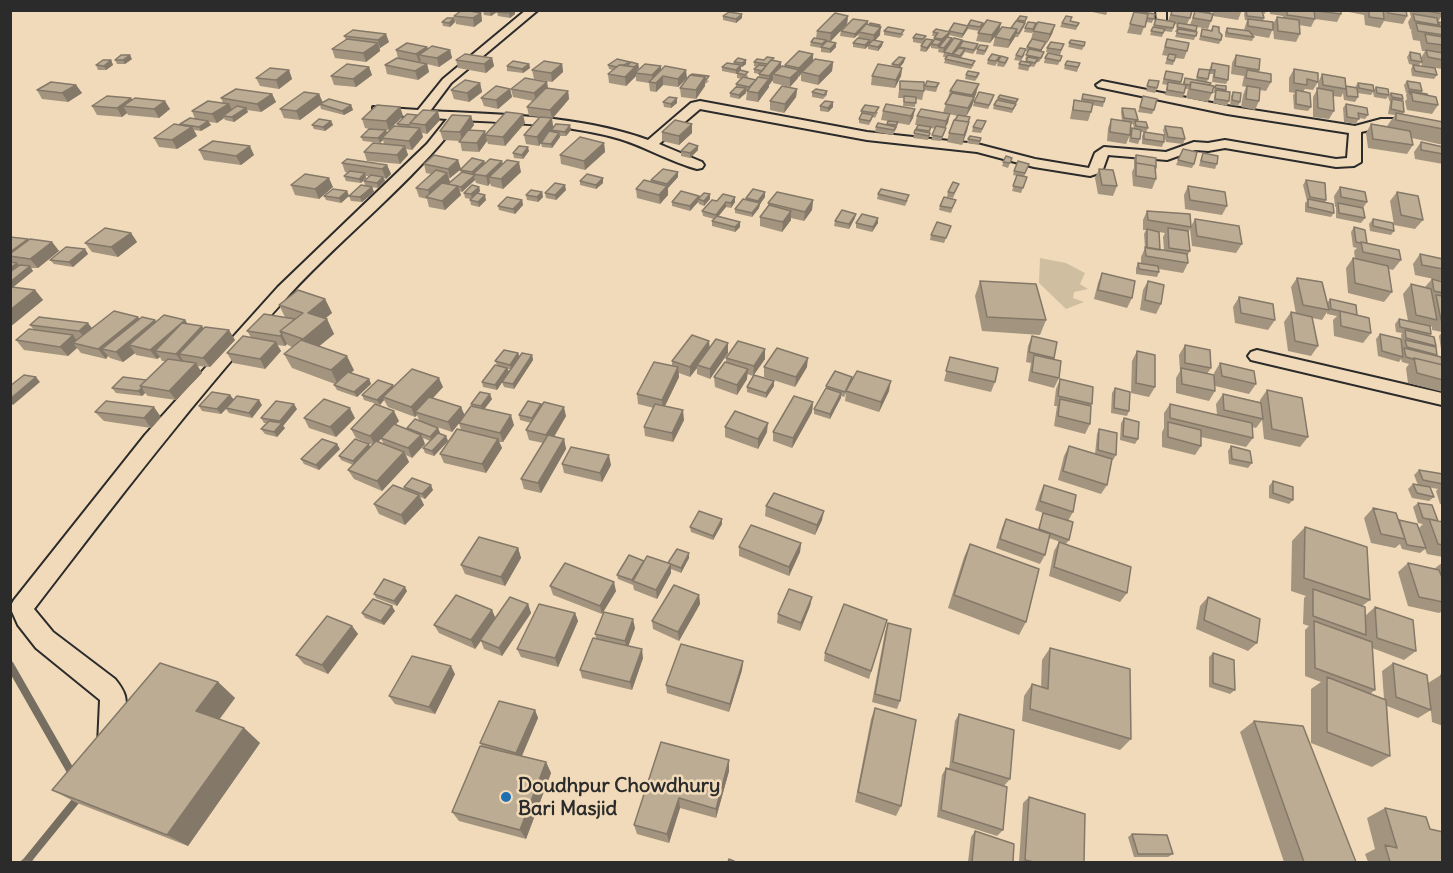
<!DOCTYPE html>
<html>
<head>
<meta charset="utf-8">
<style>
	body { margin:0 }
	#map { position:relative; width:1453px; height:873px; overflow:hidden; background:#f1dab9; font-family:Delius,sans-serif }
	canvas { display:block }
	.frame { position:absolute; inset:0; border:12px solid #2b2b2b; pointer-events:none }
</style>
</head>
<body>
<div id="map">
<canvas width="1453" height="873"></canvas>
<div class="frame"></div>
</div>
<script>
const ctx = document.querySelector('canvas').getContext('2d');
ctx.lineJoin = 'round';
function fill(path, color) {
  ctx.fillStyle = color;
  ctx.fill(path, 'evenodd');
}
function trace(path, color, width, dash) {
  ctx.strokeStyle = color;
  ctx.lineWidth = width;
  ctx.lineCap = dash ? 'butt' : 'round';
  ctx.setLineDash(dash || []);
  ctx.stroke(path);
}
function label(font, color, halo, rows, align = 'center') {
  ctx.font = font + ' Delius,sans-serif';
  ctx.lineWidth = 5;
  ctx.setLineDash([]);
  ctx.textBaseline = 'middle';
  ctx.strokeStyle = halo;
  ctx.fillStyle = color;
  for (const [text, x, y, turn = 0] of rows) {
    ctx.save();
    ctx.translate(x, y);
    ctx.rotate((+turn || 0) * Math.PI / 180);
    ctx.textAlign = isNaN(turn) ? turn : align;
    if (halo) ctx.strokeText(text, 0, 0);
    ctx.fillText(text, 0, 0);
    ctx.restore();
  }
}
const green = new Path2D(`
	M1040,258L1066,263L1085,273L1080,284L1088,289L1074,292L1073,298L1084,302L1066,309L1039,283Z`);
const stream = new Path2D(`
	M10,665L74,777
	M26,862L78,798`);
const street = new Path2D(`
	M526,10H538L451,83L430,111C502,115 579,115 648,140L691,103L700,101L867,132L977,144L1035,159L1089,168L1095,153L1104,147L1166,152L1194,142L1208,143L1225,140L1336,159L1347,158L1349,133L1227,114L1098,87L1096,85L1102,81L1227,106L1355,126L1381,119H1396L1442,128V136C1412,131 1393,124 1361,132V162L1354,166L1336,167L1225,148L1208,151L1195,150L1167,160L1108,155L1102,172L1090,176L1034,167L977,152L867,140L700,109L659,144L702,162L704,165L702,168L697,169C671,162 646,147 620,139C568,124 513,123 460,120C410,185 344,235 289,295C198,395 116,502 34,609L53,632L115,679C119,684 123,689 125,696C128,709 125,742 120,754L111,758L102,754L98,745L100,700L36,648L18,625L10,607L14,600L145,435L278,287L427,144L447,119L377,114L373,113V107L418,110L443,79Z
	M1156,10H1166V25L1157,23Z
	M1257,350L1442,393V405L1251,360L1248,356L1251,352Z`);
const wall = new Path2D(`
	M1083,10H1108L1106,15Z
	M1172,10L1190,18L1187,24L1190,25L1195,11L1212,14L1213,10H1242L1238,20L1213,16L1208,29L1197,27L1196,32H1197L1194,40L1175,37L1177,32H1175L1178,25L1174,24L1172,32L1164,31L1162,37L1150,35L1156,19L1168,21Z
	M1245,10H1266L1265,14L1263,13L1264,18L1263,21L1273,24L1277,17H1283V16L1270,14V10H1341V14L1337,22L1315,19L1311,27L1299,25L1300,34L1296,42L1274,39L1273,28L1269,38L1252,35L1254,37L1252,41L1225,37V32L1227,28L1244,30L1245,27L1247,20H1245L1244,14Z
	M1344,10H1408L1407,12V16L1403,24L1384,21L1380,28L1365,25L1364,15L1344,11Z
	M1409,10H1441L1443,14L1438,22V23H1443V69L1422,66L1421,62L1419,66L1437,75L1434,79L1412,76L1411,69L1413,65L1409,64L1407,57L1410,52L1421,58L1425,51H1422L1420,42V41L1413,40L1411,31L1412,30L1410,29L1408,22L1411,17Z
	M483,11L497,12L491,16L484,15Z
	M497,12L515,14L510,18L498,16Z
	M1134,12L1155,14L1152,23L1146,22L1141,35L1127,33Z
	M481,13L482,21L474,27L456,24L454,16Z
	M723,16L742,18L736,23L723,20Z
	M848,16L847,24L830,42L836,47L830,53L821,52V48L810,46L811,42L816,38L817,31Z
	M454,18L455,22L450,27L443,26L442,22Z
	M1017,20L1026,21L1024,27L1018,37H1015L1008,48L993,46L995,37L1011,28Z
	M868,21L867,25L880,27V35L875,40L882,46L878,51L868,49V46L865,49L853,47V43L858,38L859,34L854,38L840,36L841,31Z
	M1071,22L1079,23L1076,30L1060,27L1062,23Z
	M983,23L982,27L1001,23L999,31L990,43L976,41L979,31L968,29L962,38L949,35L947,38H952L951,43L943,53L938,52L939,47L945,40L938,49L931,48V45L926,52L920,51L921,46L932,43L934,41L935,36H932L933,32L948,31L968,26V25Z
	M1036,23L1032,33L1024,32L1025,28Z
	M1055,25L1052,34L1047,43L1046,42L1041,51L1043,56L1039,62H1037L1034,67L1030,66L1028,71L1018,69L1019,64L1025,62L1027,60L1025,59L1028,52L1026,51L1027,47L1032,40H1031L1033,31Z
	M1213,26L1221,40L1219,44L1199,40L1202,29L1211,30Z
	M353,30L389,42L380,48V51L366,62L335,58L332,49L346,40L344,36Z
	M884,31L904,34L900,38L884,35Z
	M926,36L923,44L913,42V38Z
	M1167,39L1187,51L1184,59L1175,58L1173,65L1165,64L1168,56L1162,55Z
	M962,40L961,44L958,48L959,47L978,44L977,48L973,54L965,52L961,58L974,65L971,69L944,63L946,57H943L944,52Z
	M1071,40L1084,46L1082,50L1068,47Z
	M1064,44L1060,55L1046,52L1047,48Z
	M988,46L987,50L984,55L976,54L977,49Z
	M427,47L428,49L450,50L452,58L439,67L427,64L429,72L418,80L387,74L385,65L398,58L396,50Z
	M1025,54L1021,61L1014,60L1016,55Z
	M1236,55L1259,70L1258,72L1271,82L1266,91L1260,90L1259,101L1255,110L1241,107L1243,95L1246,87L1242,86L1244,76L1231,74L1232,63Z
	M1000,56L999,60L995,66L987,64L988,60Z
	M1062,56L1058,65L1044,63L1045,58Z
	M492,58L494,66L486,73L458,68L456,60Z
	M1008,58L1007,62L1004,67L997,66L998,61Z
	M132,59L125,64H117L115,60Z
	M111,60L113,65L106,70H98L96,65Z
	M764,60L774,61L781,67H785V65L813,61L833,62L832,71L818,85L801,81V74L790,87L773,83V80L769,85V87L758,102L746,100L747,91H746V93L739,99L730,97V93L736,87V84L742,79L737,78V74L722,71V67L734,64V62L746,64L742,67H741L740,70L748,76L747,78L756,80L759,77V74L754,73V69L757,67L754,66V62Z
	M904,62L900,67L902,68L901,76L895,88L871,85L872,76L892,66V64Z
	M630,63L638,64L639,68L636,71V72L661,70L687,78L678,87L663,85L656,92L650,91L649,83L636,81V76L626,86L609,83L608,74L613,70L609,69L608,65Z
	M1080,63L1077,72L1064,69L1065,65Z
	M1212,63L1228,80L1226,84L1212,82L1213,74H1209L1207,82L1210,85L1212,93L1208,102L1186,98L1188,89H1185L1183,98L1165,95L1167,85L1162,84L1166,71L1181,82L1180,84L1182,85L1185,78L1196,80L1199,69L1209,70Z
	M529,64L530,68L523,73L507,71V66Z
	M562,64L563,72L552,82L534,79L532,70Z
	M369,67L372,75L356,87L334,85L331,76Z
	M1294,69L1318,82L1313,90L1305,89L1303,92L1311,107L1308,111L1294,109L1293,95L1295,93L1289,92V78Z
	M289,70L292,79L279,89L260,86L256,78Z
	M979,73L978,77L975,81L965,79L966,75Z
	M1322,74L1345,86L1355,87L1358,83L1374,90L1376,87L1389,95L1386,99L1374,97L1373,92L1371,95L1357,93L1358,97L1355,102L1344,100L1343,93L1341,97L1333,96L1334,111L1329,119L1313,117V97L1318,88V83Z
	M690,75L709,81L705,84V86L696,99L681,97L680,88Z
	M1149,80L1157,88L1155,93L1146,91Z
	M900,81L924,91L922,100L916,99L915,107L903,106L904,98H898Z
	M1407,81L1422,91L1421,93L1428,95L1438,105L1432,114L1407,110L1405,101L1407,99L1406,95L1407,93H1406L1404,85Z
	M547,82L548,88L568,91L569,99L552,119L553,127L571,130L566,136H560V137L552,148L542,147L541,143L539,146L526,144L524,135L539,117L529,116L527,107L533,101L513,97L511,89Z
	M480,83L482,92L469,102L454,99L451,90Z
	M939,83L936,92L924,90L925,86Z
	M76,85L82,93L68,102L42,99L37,90Z
	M1216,85L1226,86L1225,92L1229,101L1227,106L1213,103L1215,93H1213Z
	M510,89L512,97L498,109L484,106L481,98Z
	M797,89L796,97L784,113L770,110V101Z
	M827,91V95L823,99L812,97V92Z
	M950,91L977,92L974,98L972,106L966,116L970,117L967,131L962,145L947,142L949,133L958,116L949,114L945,128H946L945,132L941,141L931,140L935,129L931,128L928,140L913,138L915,130H916L918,125H915L917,116L943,113Z
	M1233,92L1240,102L1238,106L1230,105L1231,96Z
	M1391,93L1403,99L1402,101L1404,112L1403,114L1443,122V145L1412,138L1413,145L1407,154L1368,148L1366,133L1371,124L1387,126L1395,115L1388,114L1390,102L1388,97Z
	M272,94L276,102L261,112L247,110L248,112L234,122L225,120L224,118L217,123L209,122L211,125L201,131L194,130L197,136L177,149L159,147L154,138L181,125L180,124L195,119L192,111L223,103L221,98Z
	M319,94L323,103L351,105L353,110L344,115L321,109L320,105L300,120L284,118L280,109Z
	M1083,94L1104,102L1103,107L1092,105L1091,112L1088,121L1070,119L1074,100L1081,101Z
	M1143,96L1154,110L1152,114L1138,112Z
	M131,98L132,100L170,109L159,118L128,115L127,113L122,117L97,115L92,106Z
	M677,98V103L671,108L664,107L663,102Z
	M998,98L1018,99L1012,113L993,109L994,105Z
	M993,99L988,109L973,106L974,102Z
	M1346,104L1368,115L1365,119L1359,118L1356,124L1344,122L1343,108Z
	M820,106L833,107L828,112L820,111Z
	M400,107L403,116L389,130H386L387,133L398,126L397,124L440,120L427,134L422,133L423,137L412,150L406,149L408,155L400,164L367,161L364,152L384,144L383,140L380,143L363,141L361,137L369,129L365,128L362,119Z
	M1122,108L1138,120L1137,121L1148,128L1146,132L1164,142L1162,147L1142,144V136L1144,132H1141L1140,139L1138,144L1129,142L1130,133L1132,128H1134L1133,124H1131L1130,135L1126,144L1107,141L1108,128L1111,119L1122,121L1121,112Z
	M915,109L913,118L909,125L898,123L897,127L893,135L875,132L876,127L887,125L888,121L881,120L883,111Z
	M861,111L878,112L875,118L873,117L869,125L859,123V119L861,115Z
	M471,116L474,125L470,130L486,134L525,123L505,146L488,144L487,141L479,152L462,151L460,141L443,140L440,131Z
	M331,121L333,125L325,131L314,129L312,125Z
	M986,121L981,133L972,132L973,127Z
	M1165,126L1185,139L1183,144L1166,142L1163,130Z
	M662,132L692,133L679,145L662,141Z
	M981,138L979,145L967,143L968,139Z
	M1421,142L1443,147V164L1415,159L1414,152Z
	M604,143L605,152L585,170L561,164L560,155Z
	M698,146V150L690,158L681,156V151Z
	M1183,149L1194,164L1192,168L1176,165Z
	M199,150L254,155L241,165L204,160Z
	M529,151L523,159L514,158L513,153Z
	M1203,153L1217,164L1215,169L1199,166L1201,158Z
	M1136,155L1156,168L1155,170L1156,179L1152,189L1133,186L1132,172L1134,168V159Z
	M1006,156L1012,158L1008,168L1002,166Z
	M458,160L461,169L484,161L485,163L503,164L521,172L503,189L491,186L490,183L488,186L476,183L475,180L462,192L459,191L461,195L445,210L429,207L427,199L419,197L416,188L431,174L426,173L424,164ZM460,170L461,173L450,182L449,178H450Z
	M342,163L387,165L391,174L386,179L384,178L385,181L378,188L365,186L364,181L369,176H366L361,183L346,181L344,176L348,173L345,172Z
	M1029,164L1024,177H1027L1021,193L1012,191L1017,176L1013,175L1014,171Z
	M1099,169L1117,186L1113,196L1098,194L1095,178Z
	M678,172V177L668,188V195L660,204L637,198L636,189L651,182V180Z
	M603,178V183L596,189L580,185V181Z
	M1306,180L1326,200L1325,202L1334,213L1331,217L1305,212V203L1307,201L1303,185Z
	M959,184L953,198L947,197L948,192Z
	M291,185L333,187L319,199L295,195Z
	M1188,186L1227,206L1222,215L1185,209L1184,195Z
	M372,187L374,192L362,202L351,201L349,196Z
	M479,187L480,191L478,194L486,200L479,207L471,205L470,200L471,199L465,198L464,193Z
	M1340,187L1367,202L1363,208L1365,218L1361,223L1336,218V207H1335L1334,196Z
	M566,190L556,200L546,198L545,193Z
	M347,191L349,196L341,203L326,200L324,196Z
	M542,192L543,197L538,202L527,200L526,195Z
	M1397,192L1423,220L1415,229L1394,225L1390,201Z
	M878,194L908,200L905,206L877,199Z
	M735,197V202L731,208L726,207L718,217L740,227L735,232L712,226V221L714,219L703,216L702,211L717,201Z
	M765,197L760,204L759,208L752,217L735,213V209L746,199V198Z
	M699,198L710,199L704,206L699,204L698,202L690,211L672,206V202Z
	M522,200L523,205L515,214L499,210L498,206Z
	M813,200L812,210L804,221L791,218V220L782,232L760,226V217L768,206V203Z
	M956,200L951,213L939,210L940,206Z
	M1147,211L1191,226L1195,219L1242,244L1236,253L1192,246L1190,229L1188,233L1190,251L1187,256L1188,263L1183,273L1159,269V272L1157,277L1136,274V268L1138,263H1141V257L1145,248L1144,234L1146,230H1143V220ZM1159,232L1165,233L1163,237L1164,250H1160Z
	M855,218L849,229L834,226L835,221Z
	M1373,219L1394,231L1391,235L1370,231L1369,224Z
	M856,223H878L872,232L856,228Z
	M951,226L944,243L930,240L931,235Z
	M1354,227L1367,243L1401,260L1393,270L1389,269L1392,292L1384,302L1348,293L1346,268L1353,258L1355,259L1354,251L1357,248L1353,247L1351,232Z
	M131,233L137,242L118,257L92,252L85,243Z
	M10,237L28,239L29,240L52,242L59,251L38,268H31L33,271L13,287L35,290L43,300L10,327Z
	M85,249L88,254L73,267L54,264L50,260Z
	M1420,254L1443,259V281L1415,275L1413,264Z
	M1102,273L1132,298L1127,308L1094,299L1098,283Z
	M1297,278L1327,303L1330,299L1357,315L1371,333L1363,343L1334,336L1333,320L1337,316L1327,314V312L1322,320L1312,318L1318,346L1311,356L1288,351L1284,322L1291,312L1296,314L1291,287Z
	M1432,279L1443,282V350L1441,349L1439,336L1442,332L1432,330V326L1430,328L1431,334L1430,336L1436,346L1435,347L1437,355L1436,356L1443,365V392L1408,383L1406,368L1409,364L1402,362L1401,359L1399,362L1378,356L1376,339L1380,334L1401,345L1402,343L1401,335L1402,333L1396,332L1395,324L1399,319L1408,321L1403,294L1411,284L1425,287Z
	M980,281L1046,320L1040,335L982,331L975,296Z
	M1148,281L1161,304L1156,314L1140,310L1143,290Z
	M1239,297L1275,320L1268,330L1235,323L1233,307Z
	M325,299L332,313L325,318L327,319L334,334L319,346L354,370L351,373L369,379L371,384L357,397L337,390L334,385L335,384L292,368L284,354L292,347L288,345L287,344L285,346L277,345L281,351L265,369L233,363L227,353L251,337L247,331L285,317L279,305Z
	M139,319L156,322L185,320L188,324L204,329L235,340L210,367L197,366L202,373L176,400L148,396L145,393L142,396L116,393L112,388L146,380L165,361H162L160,357L157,359L136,355L135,353L123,362L110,358L108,356L106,359L81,353L77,348L68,356L24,350L16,340L34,330L30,325L92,328Z
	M1032,336L1054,358V360L1059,378L1054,388L1028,381L1031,363L1026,362L1028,346Z
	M709,341V347L728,353L710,379L697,374V368L690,377L679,373V377L665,406L684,420L673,442L645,436L644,427L654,408L638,404L637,394L672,366V361Z
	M1185,345L1211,368L1207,374L1215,391L1209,401L1176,393V378L1180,371L1179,355Z
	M1137,351L1155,387L1149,397L1131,393L1132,361Z
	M518,353L519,357L532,355L533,360L514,389L504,387L502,382L511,369H508L509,372L497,390L483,387L482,382L497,365L495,361Z
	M950,357L995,382L991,392L944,381Z
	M726,358L765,359L753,376L747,374V379L737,395L715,387L714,377L726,362Z
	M1220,363L1256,384L1249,394L1215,386L1214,373Z
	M764,367H807L795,387L764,377Z
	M1060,379L1092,404L1090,406V424L1085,434L1054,426L1057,406H1054L1056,389Z
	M774,381V386L766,398L747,392V387Z
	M852,381L889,391L879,412L845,401L846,393L844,397L841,396L830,419L814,414V409L826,389V386Z
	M394,387H443L433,398L461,407L464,415L472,407L471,404L492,399L484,409L514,425L503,442H499L502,448L486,473L444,463L440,454L461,430L459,423L452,432L434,426L438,428L440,433H439L446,436L448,441L434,456L425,453L423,448L430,441L423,438L425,444L412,458L406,455L409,462L382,491L354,479L348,470L353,465L341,460L339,456L369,444L370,448L373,445L356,438L351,429L399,421L395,425L408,429L407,428L419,420L417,415L415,417L388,407L384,400L380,405L364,400L362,395ZM381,439L384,444L378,442Z
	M1115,388L1129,411L1127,416L1111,413L1112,393Z
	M1267,390L1308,437L1300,447L1264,439L1262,420L1256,428L1252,427L1253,438L1246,447L1201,437V446L1195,455L1162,447V432L1164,428V413L1170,404L1217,415L1216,404L1223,394L1260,402V400Z
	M230,395L234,400L262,405L252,418L229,413L226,409L221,414L202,411L199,406Z
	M813,402L812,412L792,448L773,441V432Z
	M542,406L566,416L554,437L564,439L566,449L541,493L524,489L521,479L543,443L529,440L526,430L531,423L520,420L519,415Z
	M297,409L283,426L285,428L277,437L265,434L261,429L267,423H264L261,418Z
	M95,412L161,417L151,428L104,421Z
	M304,418H355L336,437L309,428Z
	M1124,418L1138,439L1135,444L1120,440L1121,423Z
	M725,427L767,432L758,449L725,437Z
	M1099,429L1116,455L1113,460H1112L1107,485L1101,494L1058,480L1064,456L1069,446L1095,454L1097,434Z
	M1231,446L1252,463L1248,468L1229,464L1228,451Z
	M340,449L319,470L304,464L301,459Z
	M562,464L611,465L602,482L564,473Z
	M1419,470L1443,474V505L1440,504L1436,491L1438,489L1418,485L1414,475Z
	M1273,481L1293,500L1289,504L1269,498V486Z
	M1413,484L1434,497L1429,501L1412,498L1408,489Z
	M1044,485L1073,512L1068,521L1069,540L1066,544L1049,538L1045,555L1040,564L996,548L1002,528L1006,519L1038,529L1043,513L1035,510L1040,494Z
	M404,487L433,490L425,499L420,497L424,505L405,525L379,514L374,504L405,490Z
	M1418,503L1438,521L1443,522V557L1427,554L1425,549L1420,553L1402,549L1400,544L1395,548L1371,543L1364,518L1373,508L1419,528L1423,524L1418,523L1413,507Z
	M766,506L822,520L815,535L765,516Z
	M722,519V524L713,540L691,532L690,527Z
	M1305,527L1370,600L1362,606L1365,616L1375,607L1416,651L1404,660L1372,648L1375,690L1370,694L1384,699L1382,671L1393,663L1431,710L1418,718L1387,706L1390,756L1372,767L1311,743V689L1321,682L1305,676V630L1309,626L1303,624L1304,598L1306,596L1291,591L1292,541Z
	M1059,542L1127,593L1120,602L1049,576L1054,551Z
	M801,543L800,552L789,576L739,556V547Z
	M970,544L1026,622L1019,635L948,608L964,557Z
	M518,548L521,558L505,586L465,574L461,565Z
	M689,553V558L681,573L671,569V573L657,599L634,590L633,585L618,579L617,575L644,561L668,563Z
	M1443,562V611L1439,613L1408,606L1398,572L1408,563L1434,569Z
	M550,586L616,591L602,614L553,595Z
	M407,591L397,606L376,598L374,594Z
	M699,595L700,604L679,641L653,629L652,621Z
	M812,597L810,606L800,631L777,623L778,614Z
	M1208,597L1257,643L1248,651L1196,629L1200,606Z
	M528,604L531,613L502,656L484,649L481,641L475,649L439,633L434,625L492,610L495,618Z
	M395,611L384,625L365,618L362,613Z
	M575,613L578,621L558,667L521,657L517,649Z
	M887,620L869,679L824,661L825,653Z
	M888,623L900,701L897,709L872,702L885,632Z
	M352,626L358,634L328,674L304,664L296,655Z
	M635,628L628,646L643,658L632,690L582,678L580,670L596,638L595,634Z
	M1050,648L1131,739L1120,750L1022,721L1024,696L1032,684L1041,687L1042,660Z
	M1213,653L1235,690L1230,694L1209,687V657Z
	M743,661L742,670L729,712L667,693L666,685Z
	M455,674L435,714L395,704L389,696Z
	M1441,675L1443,676V726L1432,722L1428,683Z
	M218,682L235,698L219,720L244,728L260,743L188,846L77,803L52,790Z
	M875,708L901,806L896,816L855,802L871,719Z
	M535,710L538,718L522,756L546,762L551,773L526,839L459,821L452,812L482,747L480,743Z
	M959,714L1010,779L1004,786L949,769L955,721Z
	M1254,721L1356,862H1284L1240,732Z
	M661,742L729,771L716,818L680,808L669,843L637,834L634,825Z
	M946,768L1003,830L997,836L937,817L942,775Z
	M1029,797L1084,862H1019L1023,803Z
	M1385,808L1443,862H1368L1365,854L1375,849L1367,818Z
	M975,831L1013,862H968L971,837Z
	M1132,834L1173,854L1168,857H1134L1128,837Z`);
const shadedWall = new Path2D(`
	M492,10H496L497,12L491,16L490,12Z
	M514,10H515V14L510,18L509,13Z
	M481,13L482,21L474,27L473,18Z
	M742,14V18L736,23V19Z
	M848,16L847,24L830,42L831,33Z
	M454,18L455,22L450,27L449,23Z
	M868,21L867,26L859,32V34L854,38L855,34Z
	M1001,23L999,31L990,43L992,35Z
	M880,25L879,29L881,27L880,35L873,43L874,35Z
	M1055,25L1052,34L1047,43L1050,34Z
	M968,26L967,30L962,38L963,34Z
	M1017,29L1015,37L1008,48L1010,40Z
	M950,32L949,36L941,43L938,49V45L942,39Z
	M386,34L389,42L380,48L378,40Z
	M952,38L951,43L943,53L944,48Z
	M870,40V44L865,49V45Z
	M933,40L932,44L926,52L927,48Z
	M962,40L961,44L951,58L952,54Z
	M883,42L882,46L878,51V47Z
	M378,43L380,51L366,62L363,53Z
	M836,43V47L830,53V49Z
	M427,47L430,55H419L421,61L419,62L416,54Z
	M450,50L452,58L439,67L437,58Z
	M813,54V63L802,72L801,74L799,77V68Z
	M130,55L132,59L125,64L123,60Z
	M492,58L494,66L486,73L484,64Z
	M905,58L904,62L898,70L899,65Z
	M111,60L113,65L106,70L104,66Z
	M746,60V64L742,67V63Z
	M781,62V71L773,74V80L769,85V76Z
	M833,62L832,71L818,85L819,76Z
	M427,64L429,72L418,80L415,71Z
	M529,64L530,68L523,73L522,69Z
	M562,64L563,72L552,82L551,73Z
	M638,64L639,68L636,71V76L626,86L625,77L631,69Z
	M741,65V70L736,74V70Z
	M661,66V75L652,83V75Z
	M369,67L372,75L356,87L353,79Z
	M902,68L901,76L895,88L896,80Z
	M289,70L292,79L279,89L276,80Z
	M686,70L687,78L678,87V79Z
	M799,70L798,78L790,87V78Z
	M663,76V85L656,92V83Z
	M705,77V86L696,99V90Z
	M769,79V87L758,102V93Z
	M547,82L548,90L536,101L534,93Z
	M480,83L482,92L469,102L467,93Z
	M979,84L972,106L966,117L972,95Z
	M76,85L82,93L68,102L62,93Z
	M746,88V93L739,99V95Z
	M510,89L512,97L498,109L496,100Z
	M797,89L796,97L784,113L785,104Z
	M568,91L569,99L552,119L553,127L539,146L537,137L552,118L550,110Z
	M272,94L276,102L261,112L257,104Z
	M319,94L323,103L300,120L296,111Z
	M131,98L136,107L123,106L127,113L122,117L117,108Z
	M677,98V103L671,108V104Z
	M165,101L170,109L159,118L154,109Z
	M833,102V107L828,112V108Z
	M229,104L233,112L223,116L224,118L217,123L212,114Z
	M351,105L353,110L344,115L342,111Z
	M400,107L403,116L389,130L386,121Z
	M246,108L248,112L234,122L232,117Z
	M915,109L913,118L909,125L911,116Z
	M438,111L440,120L427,134L425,125Z
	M523,114L525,123L505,146L503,137Z
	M950,114L948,123L944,130L946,121Z
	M471,116L474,125L462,141L460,132Z
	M208,121L211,125L201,131L199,127Z
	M331,121L333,125L325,131L323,127Z
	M969,122L967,131L962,145L964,135Z
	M692,124V133L679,145V136Z
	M570,125L571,130L566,136L565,132Z
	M192,127L197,136L177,149L172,140Z
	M420,128L423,137L412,150L409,141Z
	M386,130L388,135L382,138L383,140L380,143L378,138Z
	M485,131L487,141L479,152L477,143Z
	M559,133L560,137L552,148L551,144Z
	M604,143L605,152L585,170L584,161Z
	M250,146L254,155L241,165L236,156Z
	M405,146L408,155L400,164L397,155Z
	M698,146V150L690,158V153Z
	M528,147L529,151L523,159L522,155Z
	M458,160L461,169L450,178L448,169Z
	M484,161L485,165L473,174L475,180L462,192L461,187L473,176L472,172Z
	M502,161L504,170L489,177L490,183L488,186L486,176Z
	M519,162L521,172L503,189L501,179Z
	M387,165L391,174L386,179L382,169Z
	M678,172V177L668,188V195L660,204L659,195L667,186V184Z
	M365,173L366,178L361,183L359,179Z
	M447,173L450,182L430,198L428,190Z
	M383,177L385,181L378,188L377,183Z
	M329,178L333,187L319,199L315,189Z
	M603,178V183L596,189V185Z
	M565,185L566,190L556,200L555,195Z
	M458,186L461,195L445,210L442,201Z
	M372,187L374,192L362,202L360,197Z
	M479,187L480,191L472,199L471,194Z
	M347,191L349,196L341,203L339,198Z
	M542,192L543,197L538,202L537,197Z
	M765,192V197L760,204L759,208L752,217V213L758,205V201Z
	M710,194V199L704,206V201Z
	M485,195L486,200L479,207L478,202Z
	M699,196L698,202L690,211V206Z
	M735,197V202L731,208V203Z
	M522,200L523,205L515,214L513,209Z
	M813,200L812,210L804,221L805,212Z
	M726,202V207L716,219V215Z
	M791,211V220L782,232L783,222Z
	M856,214L855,218L849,229V224Z
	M878,218V223L872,232L873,227Z
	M740,222V227L735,232V227Z
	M131,233L137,242L118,257L111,247Z
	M28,239L35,249L10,256V252Z
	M52,242L59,251L38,268L30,259Z
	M85,249L88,254L73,267L69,262Z
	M17,263L21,268L10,276V268Z
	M30,266L33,271L11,289L10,282Z
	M35,290L43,300L10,327V310Z
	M325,299L332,313L315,327L308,313Z
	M138,317L145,327L102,349L108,356L106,359L98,349Z
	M327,319L334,334L311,353L303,339Z
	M155,320L162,330L129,345L135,353L123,362L116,352Z
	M185,320L191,329L155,351L160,357L157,359L150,350Z
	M88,323L95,332L86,340L79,331Z
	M202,326L208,336L179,354L184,362L182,363L176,354Z
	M229,330L235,340L210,367L203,358Z
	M282,334L287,344L285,346L280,336Z
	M73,335L80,345L73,343L77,348L68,356L60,347Z
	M709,341L710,350L697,365V368L690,377V367Z
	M276,342L281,351L265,369L260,359Z
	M728,343V353L710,379V369Z
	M765,349V359L753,376L754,366Z
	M518,353L520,358L512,370L510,365Z
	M532,355L533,360L514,389L513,384Z
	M347,356L354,370L338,385L331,370Z
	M808,358L807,367L795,387L796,377Z
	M196,363L202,373L176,400L169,391Z
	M678,367L679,377L663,410L662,400Z
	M507,368L509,372L497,390L495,385Z
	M748,369L747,379L737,395V385Z
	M36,377L40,382L13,405L10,402V399Z
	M439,378L443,387L419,413L415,412L417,415L415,417L411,407Z
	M369,379L371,384L357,397L354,392Z
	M774,381V386L766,398V393Z
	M891,381L889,391L879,412L881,402Z
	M393,385L395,390L383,397L384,400L380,405L377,400Z
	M142,388L145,393L142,396L138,391Z
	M841,393V398L830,419V414Z
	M490,394L492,399L483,411L481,406Z
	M230,395L234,400L221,414L217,409Z
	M259,400L262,405L252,418L249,413Z
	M813,402L812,412L792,448L793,438Z
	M294,404L297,409L283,426L285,428L277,437L274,432L282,423L280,421Z
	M154,407L161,417L151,428L144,418Z
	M461,407L465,416L452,432L448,422Z
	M564,407L566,416L549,445L546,435Z
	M350,408L355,418L336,437L330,427Z
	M683,410L684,420L673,442L672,433Z
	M394,411L399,421L375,445L370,436Z
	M511,415L514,425L503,442L500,433Z
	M768,423L767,432L758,449V439Z
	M438,428L440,433L432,441L430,437Z
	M421,435L425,444L412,458L408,448Z
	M446,436L448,441L434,456L432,451Z
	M498,439L502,448L486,473L482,464Z
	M564,439L566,449L541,493L538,483Z
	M337,444L340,449L319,470L316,465Z
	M369,444L371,449L355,466L353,461Z
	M404,452L409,462L382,491L377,481Z
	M609,455L611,465L602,482L600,473Z
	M431,485L433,490L425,499L422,494Z
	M419,495L424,505L405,525L401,515Z
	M824,511L822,520L815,535L817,525Z
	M722,519V524L713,540V536Z
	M801,543L800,552L789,576V567Z
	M518,548L521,558L505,586L501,577Z
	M689,553V558L681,573V568Z
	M671,564V573L657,599L656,590Z
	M614,582L616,591L602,614L600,606Z
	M405,587L407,591L397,606L394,601Z
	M699,595L700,604L679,641L678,632Z
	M812,597L810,606L800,631L801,623Z
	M528,604L531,613L502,656L499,648Z
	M392,606L395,611L384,625L381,621Z
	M492,610L496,619L475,649L471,640Z
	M575,613L578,621L558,667L555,658Z
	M633,619L635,628L627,650L625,641Z
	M352,626L358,634L328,674L322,665Z
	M642,649L643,658L632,690L630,682Z
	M743,661L742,670L729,712L730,704Z
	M451,666L455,674L435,714L429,707Z
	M218,682L235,698L214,726L196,711Z
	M535,710L538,718L520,760L516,753Z
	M244,728L260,743L188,846L167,835Z
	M729,760V771L716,818V809Z
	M546,762L551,773L526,839L520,830Z
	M679,798L680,808L669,843L667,834Z`);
const building = new Path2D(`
	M462,10H464L481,13L473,18L454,16Z
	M499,10H514L509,13L497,12Z
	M1172,10H1190L1192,11L1190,18L1171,15Z
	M1196,10H1205L1210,11V13Z
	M1246,10L1262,11L1264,18L1247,16Z
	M1287,10H1314L1315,19L1287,15Z
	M1341,10V14L1317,11V10Z
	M1369,10H1383L1384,19L1369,17Z
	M1388,10H1406L1407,16L1388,13Z
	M1422,10H1441L1443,14Z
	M1135,11L1155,14L1154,19L1147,18L1148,14L1135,12Z
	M1195,11L1213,14L1211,21L1193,18Z
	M729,12L742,14L736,19L723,16Z
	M1134,12L1148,14L1145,27L1130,24Z
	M835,13L848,16L831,33L817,31Z
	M1413,14L1437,18L1438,25L1415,21Z
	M1020,16L1027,17L1025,21L1017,20Z
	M1066,16L1072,17L1070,21L1079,23L1077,26L1062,23Z
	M1277,17L1299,20L1300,34L1278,31Z
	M447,18H454L449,23L442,22Z
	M853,19L868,21L855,34L841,31Z
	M1156,19L1175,22L1173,28L1154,25Z
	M1248,19L1273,22V30L1248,26Z
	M971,20L983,23L980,27L968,25Z
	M987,20L1001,23L992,35L978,33Z
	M1016,21L1025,23L1019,33H1016L1017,29L1011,28Z
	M1028,22L1036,23L1033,29L1025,28Z
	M1038,22L1055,25L1050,34L1033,31Z
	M1438,22L1443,23V28L1442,27L1440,26Z
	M870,23L880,25L879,27L869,25Z
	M954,23L968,26L963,34L949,31Z
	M1178,23L1197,26L1196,31L1177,27Z
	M1416,23L1442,27L1443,35L1418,31Z
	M866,24L881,27L874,35L859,32Z
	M1213,26L1219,27V32L1222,35L1221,40L1201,36L1202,29L1212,31Z
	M888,27L904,30L901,34L884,31Z
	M1002,27L1017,29L1010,40L995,37Z
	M1153,27L1165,29L1163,33L1151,31Z
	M1227,28L1249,31L1254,37L1227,33Z
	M936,29L950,32L942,39L934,38L938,33L933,32Z
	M1178,29L1197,32L1196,36L1177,33Z
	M353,30L386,34L378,40L344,36Z
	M916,34L926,36L923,39L913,38Z
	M1425,34L1443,37V45L1427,43Z
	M947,37L952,38L944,48L939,47Z
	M814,38L826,40L822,44L811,42Z
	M858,38L870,40L865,45L853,43Z
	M954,38L962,40L952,54L944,52Z
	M347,39L378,43L363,53L332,49Z
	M926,39L933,40L927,48L921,46Z
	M935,39L942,41L938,45L931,44Z
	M1032,39L1046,42L1041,50L1027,47Z
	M1167,39L1189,43L1187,51L1165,47Z
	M873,40L883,42L878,47L868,45Z
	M1071,40L1085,42L1084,46L1069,43Z
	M827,41L836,43L830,49L821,47Z
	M963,41L978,44L974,50L959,47Z
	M1051,42L1064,44L1061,50L1047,48Z
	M407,43L427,47L416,54L396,50Z
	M980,45L988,46L985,51L977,49Z
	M432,46L450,50L437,58L419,55Z
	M959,48L965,49L960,56L953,54Z
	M1020,48L1026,49L1022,57L1016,55Z
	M1029,49L1044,52L1041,58L1026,55Z
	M1426,50L1443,53V60L1428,57Z
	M799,51L813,54L799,68L785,65Z
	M1410,52L1420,54L1422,62L1411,60Z
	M1048,53L1062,56L1060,61L1045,58Z
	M465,54L492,58L484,64L456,60Z
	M992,54L1000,56L996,61L988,60Z
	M1169,54L1176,55L1174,61L1167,59Z
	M121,55H130L123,60H115Z
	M948,55L975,61L972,65L945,59Z
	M1236,55L1260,59L1259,70L1235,66Z
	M1001,56L1008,58L1005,63L998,61Z
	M767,57L774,58L767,64L754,62L757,59L764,60Z
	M899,57L905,58L899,65L892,64Z
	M1028,57L1038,59L1035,63L1026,61Z
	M397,58L427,64L415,71L385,65Z
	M738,58L746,60L742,63L734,62Z
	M617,59L630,62L624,65H619L617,67L608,65Z
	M815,59L833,62L819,76L802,72Z
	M103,60H111L104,66L96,65Z
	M771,60L781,62L769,76L759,74Z
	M513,61L529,64L522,69L507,66Z
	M544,61L562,64L551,73L532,70Z
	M1021,61L1031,63L1030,66L1019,64Z
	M1067,61L1080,63L1078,67L1065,65Z
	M631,62L638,64L634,67L627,66Z
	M727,63L741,65L736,70L722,67Z
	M1212,63L1229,66L1228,80L1214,77L1215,70H1211Z
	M347,64L369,67L353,79L331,76Z
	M645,64L661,66L652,75L635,73Z
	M878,64L902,68L896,80L872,76Z
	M619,65L635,67L625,77L608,74Z
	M759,65L766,66L762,71L754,69Z
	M1413,65L1435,68L1437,75L1415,71Z
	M665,66L686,70L678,79L663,76L656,83L649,82Z
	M782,66L799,70L790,78L773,74Z
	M270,68L289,70L276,80L256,78Z
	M1199,69L1210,70L1208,79L1197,77Z
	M1294,69L1318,73V82L1307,79V85L1294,83Z
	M740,70L748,72L745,75L737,73Z
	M1247,70L1271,74V82L1246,78Z
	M968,71L979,73L976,77L966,75Z
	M1166,71L1183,74L1181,82L1164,79Z
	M692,74L709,76L706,80H705V77L691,75Z
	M1322,74L1345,78L1346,89L1323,85Z
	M690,75L705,77L696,90L680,88Z
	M743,77L756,80L749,87L736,84Z
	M758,77L769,79L758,93L747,91Z
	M525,78L547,82L534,93L511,89Z
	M1185,78L1211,83L1210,85L1191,82L1190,85L1184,84Z
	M465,80L480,83L467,93L451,90Z
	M957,80L979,84L972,95L950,91Z
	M1149,80L1159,81L1157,88L1147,86Z
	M900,81L924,82V91L900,89Z
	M927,81L939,83L936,87L925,86Z
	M1407,81L1420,83L1422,91L1409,89Z
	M51,82L76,85L62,93L37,90Z
	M1168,82L1186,85L1184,93L1167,90Z
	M1191,82L1214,86L1212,93L1190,89Z
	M1358,83L1373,85L1374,91L1359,88Z
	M1216,85L1226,86V90L1215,88Z
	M496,86L510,89L496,100L481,98Z
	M782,86L797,89L785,104L770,101Z
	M1247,86L1260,88L1259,101L1246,99Z
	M1346,86L1357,88L1358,97L1347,96Z
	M736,87L746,88L739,95L730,93Z
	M1376,87L1388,89L1389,95L1377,93Z
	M546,88L568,91L550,110L527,107Z
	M1317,88L1333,91L1334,111L1318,108Z
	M236,89L272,94L257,104L221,98Z
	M816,89L827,91L824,95L812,92Z
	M1216,90L1230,92L1229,101L1215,99Z
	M1296,90L1310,93L1311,107L1296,104Z
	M1409,91L1427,94L1428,95L1411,92L1410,94Z
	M304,92L319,94L296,111L280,109Z
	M979,92L994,95L989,105L974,102Z
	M1233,92L1241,93L1240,102L1232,100Z
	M1411,92L1436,97L1438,105L1413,101Z
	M952,93L974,97L968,108L945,104Z
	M1391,93L1402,95L1403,99L1392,97Z
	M1083,94L1105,98L1104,102L1082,99Z
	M1000,95L1018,99L1016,102L998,98Z
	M107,96L131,98L117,108L92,106Z
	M904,96L916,97V103L904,102Z
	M1143,96L1157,99L1154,110L1140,107Z
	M669,97L677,98L671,104L663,102Z
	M135,98L165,101L154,109L123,106Z
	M329,99L351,105L342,111L320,104Z
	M1392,99L1403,101L1404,112L1391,109Z
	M997,100L1016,104L1013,109L994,105Z
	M1074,100L1093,103L1091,112L1073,110Z
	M208,101L229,104L212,114L192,111Z
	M825,101L833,102L828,108L820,106Z
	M886,104L915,109L911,116L883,111Z
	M1346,104L1367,108L1368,115L1358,113L1359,119L1347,117Z
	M377,105L400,107L386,121L362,119Z
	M865,105L879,107L875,113L861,111Z
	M237,106L246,108L232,117L223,116Z
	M1122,108L1135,109L1138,120L1124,118Z
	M921,109L950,114L946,121L917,116Z
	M423,110L438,111L425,125L410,123Z
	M506,112L523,114L503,137L485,135Z
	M862,113L873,115L870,121L859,119Z
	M1396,113L1443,122V129L1396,120Z
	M407,114L417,115L409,125L397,124Z
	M452,115L471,116L460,132L440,131Z
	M958,115L970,117L968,122L955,120Z
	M540,117L552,118L537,137L524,135Z
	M190,118L208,121L199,127L180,124Z
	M319,119L331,121L323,127L312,125Z
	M1111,119L1131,122L1130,135L1110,132Z
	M675,120L692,124L679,136L662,132Z
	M954,120L969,122L964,135L949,133Z
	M977,120L986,121L982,129L973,127Z
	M888,121L898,122L896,125L887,124Z
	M1135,121L1146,122L1148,128L1136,126Z
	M878,123L896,127L894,130L876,127Z
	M174,124L192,127L172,140L154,138Z
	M556,124L570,125L565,132L551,130Z
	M1371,124L1410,131L1413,145L1373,139Z
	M918,125L931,127L929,131L916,129Z
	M394,126L420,128L409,141L382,138Z
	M936,126L946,128L942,137L932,135Z
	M1165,126L1182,128L1185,139L1168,137Z
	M1132,128L1141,130L1140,139L1131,138Z
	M369,129L386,130L378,138L361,137Z
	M468,130L485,131L477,143L459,142Z
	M915,130L930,133L929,136L914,133Z
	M549,131L559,133L551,144L541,143Z
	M1144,132L1164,135V142L1144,139Z
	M970,136L981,138L980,141L968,139Z
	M580,137L604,143L584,161L560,155Z
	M213,141L250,146L236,156L199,150Z
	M1421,142L1443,147V154L1421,150Z
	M373,143L405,146L397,155L364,152Z
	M689,143L698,146L690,153L681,151Z
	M519,146L528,147L522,155L513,153Z
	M1183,149L1197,152L1194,164L1178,160Z
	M1203,153L1218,156L1217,164L1201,161Z
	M434,155L458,160L448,169L424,164Z
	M1136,155L1156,158V168H1155V166L1136,163Z
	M1006,156L1012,158L1010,163L1003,162Z
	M472,158L484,161L472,172L460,170Z
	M347,159L387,165L382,169L342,163Z
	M490,159L502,161L486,176L473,174Z
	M507,160L519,162L501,179L489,177Z
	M1018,161L1029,164L1025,173L1014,171Z
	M1136,163L1155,166L1156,179L1136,176Z
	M663,169L678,172L667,184L651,180Z
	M1099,169L1113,170L1117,186L1102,185Z
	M436,170L447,173L428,190L416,188Z
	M350,171L365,173L359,179L344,176Z
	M462,172L475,175L461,187L448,184Z
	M305,174L329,178L315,189L291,185Z
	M587,174L603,178L596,185L580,181Z
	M371,175L383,177L377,183L364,181Z
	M1017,175L1027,177L1023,188L1013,186Z
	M644,180L667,186L659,195L636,189Z
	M1306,180L1325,183L1326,200L1310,197Z
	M953,182L959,184L954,193L948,192Z
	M442,183L458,186L442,201L426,197Z
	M555,183L565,185L555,195L545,193Z
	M361,185L372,187L360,197L349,196Z
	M472,185L479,187L471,194L464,193Z
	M1188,186L1225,192L1227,206L1190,200Z
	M1340,187L1365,192L1367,202L1341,197Z
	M333,189L347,191L339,198L324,196Z
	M753,189L765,192L758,201L746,198Z
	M881,189L909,195L906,201L878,194Z
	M531,190L542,192L537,197L526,195Z
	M681,191L699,196L690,206L672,202Z
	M777,192L813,200L805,212L768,203Z
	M1397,192L1418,196L1423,220L1401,215Z
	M477,193L485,195L478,202L470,200Z
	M704,193L710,194L704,201L698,199Z
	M723,194L735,197L731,203L726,202L716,215L702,211L712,200L717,201Z
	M507,197L522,200L513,209L498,206Z
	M944,197L956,200L952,208L940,206Z
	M743,199L760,203L752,213L735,209Z
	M1308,199L1333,204L1334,213L1308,207Z
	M1338,203L1363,208L1365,218L1339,213Z
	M769,205L791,211L783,222L760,217Z
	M842,210L856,214L849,224L835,221Z
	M1147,211L1190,214L1191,227L1148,220Z
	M862,214L878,218L873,227L856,223Z
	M717,216L740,222L735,227L712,221Z
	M1195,219L1239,226L1242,244L1197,236Z
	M1373,219L1393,223L1394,231L1373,226Z
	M937,222L951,226L946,238L931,235Z
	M1354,227L1365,230L1367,243L1361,242L1360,243L1356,242Z
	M105,228L131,233L111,247L85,243Z
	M1168,228L1188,231L1190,251L1169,248Z
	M1147,229L1159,232L1160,250L1147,248Z
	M10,237L28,239L10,252Z
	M30,239L52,242L30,259L10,256V254Z
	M1361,242L1399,250L1401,260L1363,252Z
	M66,247L85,249L69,262L50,260Z
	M1145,247L1187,254L1188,263L1146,256Z
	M1420,254L1443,259V269L1422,265Z
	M1353,258L1388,266L1392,292L1355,283Z
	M10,262L17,263L10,268Z
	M1138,263L1158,266L1159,272L1139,269Z
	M20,265L30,266L10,282V272Z
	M1102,273L1135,281L1132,298L1098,290Z
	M1297,278L1322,282L1329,310L1303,305Z
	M1432,279L1443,282V293L1434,291Z
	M980,281L1036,284L1046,320L987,317Z
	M1148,281L1164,285L1161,304L1145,300Z
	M1411,284L1431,289L1437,320L1416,315Z
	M12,287L35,290L10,310V289Z
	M298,290L325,299L308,313L327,319L303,339L280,331L303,313L279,305Z
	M1436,295L1443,296V320H1441Z
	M1239,297L1273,304L1275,320L1241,313Z
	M1330,299L1356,305L1357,315L1331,309Z
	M114,311L138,317L98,349L73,343Z
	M1340,311L1369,318L1371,333L1341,326Z
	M1291,312L1312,317L1318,346L1295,341Z
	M264,314L295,319L280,331L282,334L280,336L247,331Z
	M164,315L185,320L150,350L129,345Z
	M39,317L88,323L79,331L30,325Z
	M142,317L155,320L116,352L102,349Z
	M1399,319L1430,326L1431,334L1400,327Z
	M182,323L202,326L176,354L155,351Z
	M205,327L229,330L203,358L179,354Z
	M29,329L73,335L60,347L16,340Z
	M1405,330L1434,337L1436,346L1406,338Z
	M1380,334L1401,339L1403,357L1382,351Z
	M692,335L709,341L690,367L672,361Z
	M243,336L276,342L260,359L227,353Z
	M1032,336L1057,342L1054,358L1029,352Z
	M716,339L728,343L710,369L697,365Z
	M301,340L347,356L331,370L284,354Z
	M1405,340L1436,347L1437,355L1407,347Z
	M738,341L765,349L754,366L726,358Z
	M1185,345L1210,350L1211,368L1185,363Z
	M777,348L808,358L796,377L764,367Z
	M1404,348L1441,357L1443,365L1414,358L1413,359L1406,357Z
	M504,350L518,353L510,365L495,361Z
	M1137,351L1155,355V387L1136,383Z
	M522,353L532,355L513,384L502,382Z
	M1034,355L1061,361L1059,378L1032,372Z
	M950,357L998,368L995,382L946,371Z
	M1414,358L1443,365V380L1417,373Z
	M168,359L196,363L169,391L140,386Z
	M654,362L678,367L662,400L637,394Z
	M725,362L748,369L737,385L714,377Z
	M1220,363L1254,371L1256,384L1222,376Z
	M495,365L507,368L495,385L482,382Z
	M1181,368L1214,375L1215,391L1182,384Z
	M412,369L439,378L411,407L383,397Z
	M835,371L852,377L845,392L826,386Z
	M857,371L891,381L881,402L846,391Z
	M348,372L369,379L354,392L334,385Z
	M24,375L36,377L10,399V386Z
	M754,375L774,381L766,393L747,387Z
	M123,377L146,380L140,386L142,388L138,391L112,388Z
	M1060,379L1093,387L1092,404L1058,396Z
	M378,380L393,385L377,400L362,395Z
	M826,388L841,393L830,414L814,409Z
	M1115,388L1130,392L1129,411L1114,408Z
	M1267,390L1302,398L1308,437L1272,429Z
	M212,392L230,395L217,409L199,406Z
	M480,392L490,394L481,406L471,404Z
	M1223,394L1261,403L1263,419L1224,410Z
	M237,396L259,400L249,413L226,408Z
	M794,396L813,402L793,438L773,432Z
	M429,397L461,407L448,422L415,412Z
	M324,399L350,408L330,427L304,418Z
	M1060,399L1091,406L1090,424L1058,416Z
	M106,401L154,407L144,418L95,412Z
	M276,401L294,404L280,421L261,418Z
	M528,401L541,404L532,418L519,415Z
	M544,402L564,407L546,435L526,430Z
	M375,404L394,411L370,436L351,429Z
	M655,404L683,410L672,433L644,427Z
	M1170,404L1252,423L1253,438L1170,418Z
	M471,406L511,415L500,433L459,423Z
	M735,411L768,423L758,439L725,427Z
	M1124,418L1139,422L1138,439L1123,436Z
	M415,419L438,428L430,437L407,428Z
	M269,421L282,423L274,432L261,429Z
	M1168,422L1201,430V446L1168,437Z
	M394,424L421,435L408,448L381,438Z
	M457,429L498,439L482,464L440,454Z
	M1099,429L1117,433L1116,455L1098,450Z
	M438,433L446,436L432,451L423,448Z
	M548,435L564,439L538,483L521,479Z
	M322,439L337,444L316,465L301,459Z
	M355,439L369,444L353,461L339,456Z
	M376,441L404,452L377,481L348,470Z
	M1069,446L1112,459L1107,485L1063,471Z
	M1231,446L1250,451L1252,463L1232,459Z
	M571,447L609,455L600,473L562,464Z
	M1419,470L1443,474V484L1423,480Z
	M412,478L431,485L422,494L404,487Z
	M1273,481L1293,487V500L1273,493Z
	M1413,484L1430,487L1434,497L1417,493Z
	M393,485L419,495L401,515L374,504Z
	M1044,485L1076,495L1073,512L1040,501Z
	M774,493L824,511L817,525L766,506Z
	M1418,503L1432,505L1438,521L1423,518Z
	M1373,508L1396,513L1405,539L1381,534Z
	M699,511L722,519L713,536L690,527Z
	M1043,513L1073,522L1069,540L1039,529Z
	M1006,519L1050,534L1045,555L1000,539Z
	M1429,519L1443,522V545L1438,544Z
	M1399,520L1417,524L1426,548L1407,545Z
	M751,525L801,543L789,567L739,547Z
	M1305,527L1367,547L1370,600L1304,578Z
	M479,537L518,548L501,577L461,565Z
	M1059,542L1131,567L1127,593L1054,567Z
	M970,544L1039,569L1026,622L954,595Z
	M677,549L689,553L681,568L668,563Z
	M629,555L644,561L632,580L617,575Z
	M647,556L671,564L656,590L633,581Z
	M565,563L614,582L600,606L550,586Z
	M1408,563L1439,570L1443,580V602L1419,597Z
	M384,579L405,587L394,601L374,594Z
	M674,585L699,595L678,632L652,621Z
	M789,589L812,597L801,623L778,614Z
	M1313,589L1365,607L1366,635L1313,616Z
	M456,595L492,610L471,640L434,625Z
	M510,597L528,604L499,648L480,640Z
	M1208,597L1260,619L1257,643L1204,620Z
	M373,599L392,606L381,621L362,613Z
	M539,604L575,613L555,658L517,649Z
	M844,604L887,620L871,671L825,653Z
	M1375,607L1413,620L1416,651L1377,638Z
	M604,612L633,619L625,641L595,634Z
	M327,616L352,626L322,665L296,655Z
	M1314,621L1372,642L1375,690L1315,668Z
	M888,623L911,629L900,701L875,694Z
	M593,638L642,649L630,682L580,670Z
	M681,644L743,661L730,704L666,685Z
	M1050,648L1130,669L1131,739L1030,709L1032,684L1048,689Z
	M1213,653L1234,660L1235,690L1213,683Z
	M412,656L451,666L429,707L389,696Z
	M160,663L218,682L196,711L244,728L167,835L52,790Z
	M1393,663L1427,675L1431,710L1396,697Z
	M1441,675L1443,676V693Z
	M1327,677L1386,700L1390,756L1327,732Z
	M499,701L535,710L516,753L480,743Z
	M875,708L916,720L901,806L858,792Z
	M959,714L1014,730L1010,779L953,762Z
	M1254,721L1303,726L1356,862H1304Z
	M661,742L729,760L716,809L679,798L667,834L634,825Z
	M480,746L546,762L520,830L452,812Z
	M946,768L1007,787L1003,830L941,810Z
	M1029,797L1085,814L1084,862H1034L1025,860Z
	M1385,808L1426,817L1430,829L1443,832V862H1390L1385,845L1397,848Z
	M975,831L1014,844L1013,862H972Z
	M1132,834L1167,835L1173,854H1138Z
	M729,859L736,862H728Z
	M23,860L37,862H21Z`);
const markers = [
	[506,797,6,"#1f6fb2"]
];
const nearPoinames = [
	["Doudhpur Chowdhury",518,786],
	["Bari Masjid",518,809]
];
fill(green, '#d0bea1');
trace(stream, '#766e60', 8);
trace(street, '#2b2b2b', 4);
fill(street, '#f1dab9');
fill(wall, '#a3947f');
fill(shadedWall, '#847868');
fill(building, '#bdac94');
trace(building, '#847868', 1.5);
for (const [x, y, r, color] of markers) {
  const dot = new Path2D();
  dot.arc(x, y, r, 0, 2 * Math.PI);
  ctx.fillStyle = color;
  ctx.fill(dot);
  trace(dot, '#f1dab9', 2);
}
label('bold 20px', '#2b2b2b', '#f1dab9', nearPoinames, 'left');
</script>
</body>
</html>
